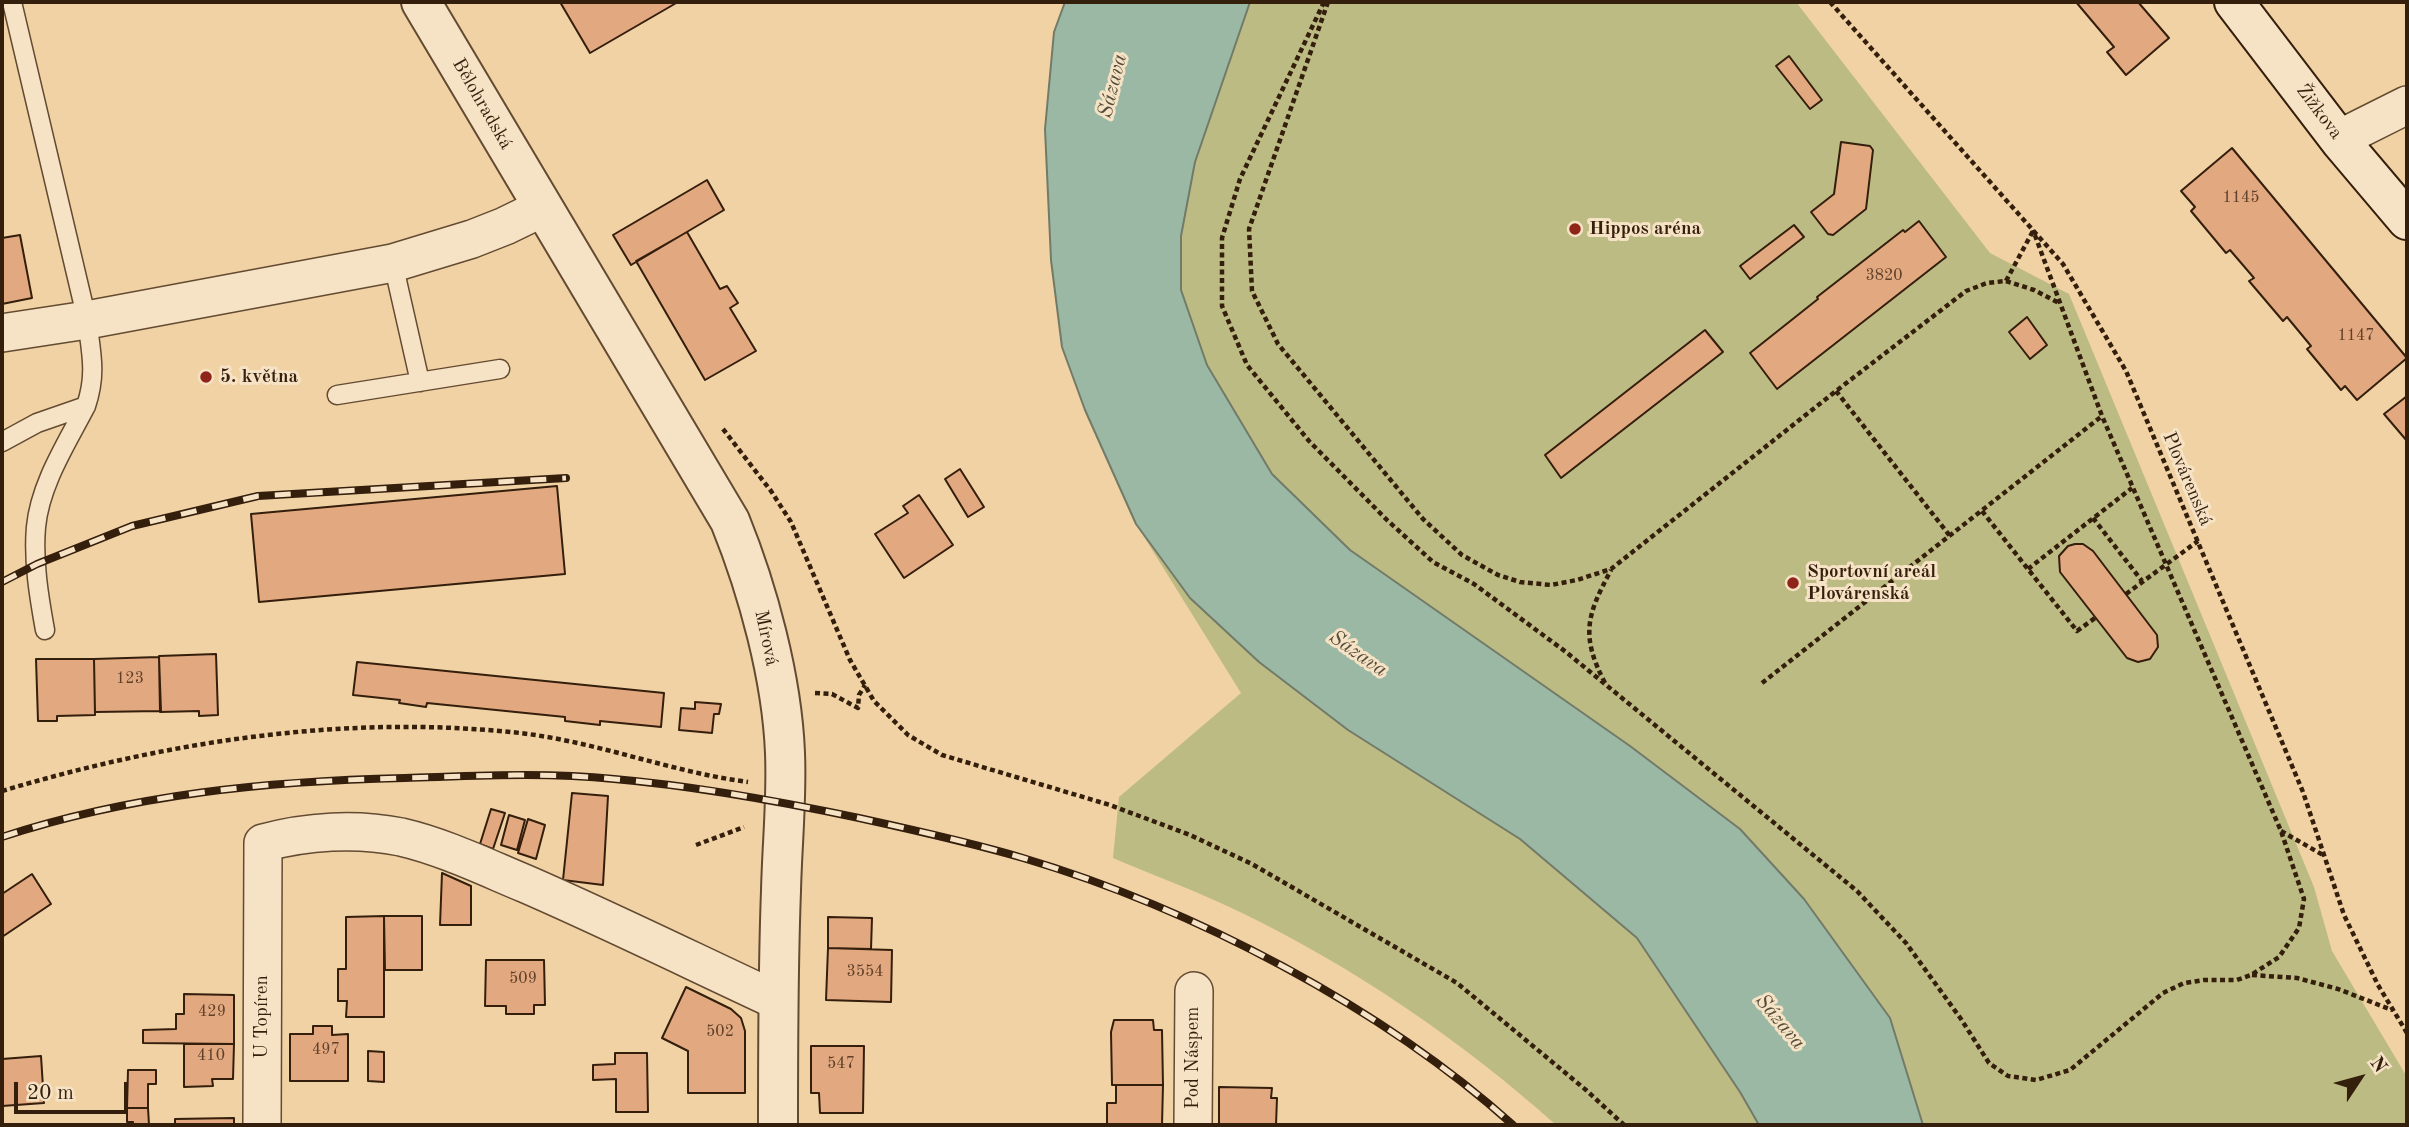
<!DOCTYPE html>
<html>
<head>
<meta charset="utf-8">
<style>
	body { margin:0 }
	#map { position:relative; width:2409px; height:1127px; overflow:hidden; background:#f1d2a5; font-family:"Old Standard TT",serif }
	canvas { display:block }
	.frame { position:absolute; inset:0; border:4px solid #341e0c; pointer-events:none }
	.north { position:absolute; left:2325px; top:1043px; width:70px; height:70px; -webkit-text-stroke:5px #f6e2c4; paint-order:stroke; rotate:54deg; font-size:19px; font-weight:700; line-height:28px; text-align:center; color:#341e0c }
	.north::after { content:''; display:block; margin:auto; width:24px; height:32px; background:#341e0c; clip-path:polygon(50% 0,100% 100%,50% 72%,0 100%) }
	.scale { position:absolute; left:14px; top:1082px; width:114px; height:32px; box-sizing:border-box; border:4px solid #341e0c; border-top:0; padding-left:9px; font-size:21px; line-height:24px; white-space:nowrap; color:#341e0c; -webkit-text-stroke:5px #f6e2c4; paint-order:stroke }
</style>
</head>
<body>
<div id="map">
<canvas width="2409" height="1127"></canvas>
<div class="frame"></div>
<div class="north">N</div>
<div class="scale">20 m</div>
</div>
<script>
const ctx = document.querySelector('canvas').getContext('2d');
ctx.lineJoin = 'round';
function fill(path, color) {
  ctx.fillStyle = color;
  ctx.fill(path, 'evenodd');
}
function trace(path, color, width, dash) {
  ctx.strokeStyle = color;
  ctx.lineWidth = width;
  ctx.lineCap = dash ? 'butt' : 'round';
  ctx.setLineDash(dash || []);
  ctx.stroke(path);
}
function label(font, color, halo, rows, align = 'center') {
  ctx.font = font + ' "Old Standard TT",serif';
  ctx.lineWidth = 6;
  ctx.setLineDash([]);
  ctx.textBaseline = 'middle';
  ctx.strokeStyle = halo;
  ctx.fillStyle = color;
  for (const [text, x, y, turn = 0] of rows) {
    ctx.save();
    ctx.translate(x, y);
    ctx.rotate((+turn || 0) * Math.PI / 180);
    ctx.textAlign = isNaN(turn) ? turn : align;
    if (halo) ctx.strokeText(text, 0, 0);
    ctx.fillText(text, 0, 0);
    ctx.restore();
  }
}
const green = new Path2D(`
	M1250,2H1796L1990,253L2069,294L2314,887L2332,951L2407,1077V1125H1923L1890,1018L1803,899L1740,829L1630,746L1350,550L1272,474L1207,365L1181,290V236L1195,162Z
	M1136,524L1190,598L1348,730L1520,839L1637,938L1740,1092L1759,1125H1556C1462,1041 1354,967 1240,912C1199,892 1155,876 1113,858L1119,797L1241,693Z`);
const water = new Path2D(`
	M1065,2H1250L1195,162L1181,236V290L1207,365L1272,474L1350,550L1630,746L1740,829L1804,899L1890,1018L1923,1125H1759L1740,1092L1637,938L1520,839L1348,730L1259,662L1190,598L1136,524L1085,410L1062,347L1051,260L1045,129L1054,32Z`);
const building = new Path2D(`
	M560,2H678L590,53Z
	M2076,2H2138L2169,38L2126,75L2107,52L2114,47Z
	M1789,56L1822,100L1810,109L1776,66Z
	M1841,142L1870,146L1873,150L1866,209L1833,235L1828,234L1811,212L1834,194Z
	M2232,148L2407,358L2357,400L2345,386L2341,390L2307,349L2311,346L2287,317L2283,321L2249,281L2254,278L2230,250L2226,253L2191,211L2195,207L2181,191Z
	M707,180L724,210L631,265L613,235Z
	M1919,221L1946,257L1777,389L1750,353L1818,299L1817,297L1903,230L1905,232Z
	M1794,225L1804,237L1750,279L1740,266Z
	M687,232L720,289L727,286L738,303L730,308L756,351L705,380L636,261Z
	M20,235L32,298L2,304V238Z
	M2027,317L2047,345L2030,359L2009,332Z
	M1705,330L1723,352L1561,478L1545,455Z
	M2407,396V441L2384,414Z
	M960,469L984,507L968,517L945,479Z
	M557,486L565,574L259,602L251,514Z
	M919,495L953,545L904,578L875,534L908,513L903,506Z
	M2075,544H2083L2093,551L2157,635L2158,647L2150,659L2138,662L2127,658L2060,572L2059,556L2068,546Z
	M216,654L218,715L199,716V711L160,712L159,656Z
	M159,657L161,711L95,712L94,659Z
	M36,659H94L95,715L57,716V721H38Z
	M357,662L664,693L661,727L600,721V725L565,721V717L427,703L426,707L399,703L400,700L353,695Z
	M695,702L721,704L719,714H714L712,733L679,730L681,708L695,709Z
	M572,793L608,796L603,885L563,880Z
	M491,809L505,813L493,849L480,844Z
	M509,815L525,820L517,850L501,845Z
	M528,819L545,825L536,859L518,853Z
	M442,873L471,886V925H440Z
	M32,874L51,904L2,937V894Z
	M384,916H422V970H385Z
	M384,916V1017H346L347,1001H338V969H346V917Z
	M828,917L872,918L871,949L828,948Z
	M828,948L892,950L891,1002L826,1000Z
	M486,960H544L545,1005H534V1014H506V1006H485Z
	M686,987L731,1009L741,1018L745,1031V1093H688V1051L662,1038Z
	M184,994L234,995V1044L143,1043V1030L176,1029V1014H184Z
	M1114,1020H1153L1154,1030H1162L1163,1085H1112L1111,1032Z
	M313,1026H332V1035L348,1034V1081H290V1034H313Z
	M184,1044H234L233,1079H212L213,1086L184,1087Z
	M811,1046H864L863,1113H820L819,1093H811Z
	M368,1051L384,1052V1082L368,1081Z
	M615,1053H647L648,1112H616V1079L593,1080V1065L615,1064Z
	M41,1056L44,1103L2,1106V1059Z
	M128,1070H156V1084H148V1108H127Z
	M1116,1085H1163L1162,1125H1107V1103H1116Z
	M1219,1087L1272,1088L1271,1098H1277L1276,1125H1219Z
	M127,1108H148L149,1125H133V1122H127Z
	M234,1118V1125H175V1119Z`);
const path = new Path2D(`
	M1324,2L1240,179L1222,238V306L1247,365L1309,441L1387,520L1433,562L1474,584L1566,652L1857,891L1906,943L1961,1019L1989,1063L2008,1076L2036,1080L2070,1070L2163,993L2184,983L2204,980H2237L2251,975L2279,957L2299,928L2304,899L2281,831L2102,416L2033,230
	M1328,2L1249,229L1252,291L1278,344L1423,519L1462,555L1498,575L1520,582L1551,585L1577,580L1611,569L1836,391L1966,291L1987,283L2006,281L2033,231
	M1830,2L2063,264L2126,371L2303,792L2344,915L2378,985L2407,1033
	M2006,281L2034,290L2059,303
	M1836,391L1950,536
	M723,429L771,491L791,522L850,660L874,701L908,735L942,755L1110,805L1190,835L1252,864L1457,983L1586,1090L1624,1125
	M1982,511L2077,631L2095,618
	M2093,518L2142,581
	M2028,569L2132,488
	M2126,594L2198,541
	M1605,683C1580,635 1587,615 1611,570
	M1762,683L2102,416
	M815,693L832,694L858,708L859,695L865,685
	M2,791C169,741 346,714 520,733C598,742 671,772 748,782
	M2281,831L2323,855
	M696,845L744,827
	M2252,975L2297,978L2338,989L2392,1010`);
const service = new Path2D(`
	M393,263L420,382
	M337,395L500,369
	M2,442L37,423L86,406C97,374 91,352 87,320L12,2
	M45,630C39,597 33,561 36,527C40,484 67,443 86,406`);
const minor = new Path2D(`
	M2339,139L2407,105
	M2,333L87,320L393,263L472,239L505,226L542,208
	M262,1125L263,843C307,831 356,828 401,837C444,847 485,867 526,884C611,921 694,962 778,1001
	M1193,1125L1194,991`);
const tertiary = new Path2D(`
	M421,2L730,521C758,590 782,678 785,753C787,799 782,845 781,891C778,969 778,1047 778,1125`);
const secondary = new Path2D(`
	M2234,2L2341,142L2407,220`);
const rail = new Path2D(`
	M2,582L37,564L132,526L258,496L566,478
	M2,837C133,794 268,781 405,778C475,776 544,772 614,779C696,786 778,801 859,818C914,830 969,842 1023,858C1192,908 1382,1007 1513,1125`);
const markers = [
	[1575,229,7,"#8f2418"],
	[206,377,7,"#8f2418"],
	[1793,583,7,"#8f2418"]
];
const numberNames = [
	["1145",2241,198],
	["3820",1884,276],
	["1147",2356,336],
	["123",130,679],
	["3554",865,972],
	["509",523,979],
	["429",212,1012],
	["502",720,1032],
	["497",326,1050],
	["410",211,1056],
	["547",841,1064]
];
const streetNames = [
	["Bělohradská",482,104,60],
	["Žižkova",2319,112,53],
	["Plovárenská",2187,479,67],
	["Mírová",766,638,78],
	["U Topíren",262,1017,-90],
	["Pod Náspem",1193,1058,-90]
];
const poiNames = [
	["Hippos aréna",1589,229],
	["5. května",220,377],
	["Sportovní areál",1807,572],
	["Plovárenská",1807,594]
];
const waterNames = [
	["Sázava",1113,86,-76],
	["Sázava",1358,654,35],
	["Sázava",1780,1022,50]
];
fill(green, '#bdbb84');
fill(water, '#9bb8a5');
trace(water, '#727a68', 2);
fill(building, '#e2a87f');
trace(building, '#341e0c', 2);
trace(service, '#634b32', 21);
trace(minor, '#634b32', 40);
trace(tertiary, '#634b32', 42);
trace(secondary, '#341e0c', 42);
trace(path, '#341e0c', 4.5, [5, 3.5]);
trace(service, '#f6e2c4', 18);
trace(minor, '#f6e2c4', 37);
trace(tertiary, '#f6e2c4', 38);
trace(secondary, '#f6e2c4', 38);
trace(rail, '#341e0c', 8);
trace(rail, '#f6e2c4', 5, [16]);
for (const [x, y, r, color] of markers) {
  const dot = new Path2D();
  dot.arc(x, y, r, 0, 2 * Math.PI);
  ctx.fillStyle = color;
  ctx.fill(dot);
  trace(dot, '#f6e2c4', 2.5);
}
label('16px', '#604029', null, numberNames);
label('19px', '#341e0c', '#f6e2c4', streetNames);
label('bold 19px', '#341e0c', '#f6e2c4', poiNames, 'left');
label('italic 21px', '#534c3a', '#f6e2c4', waterNames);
</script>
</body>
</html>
